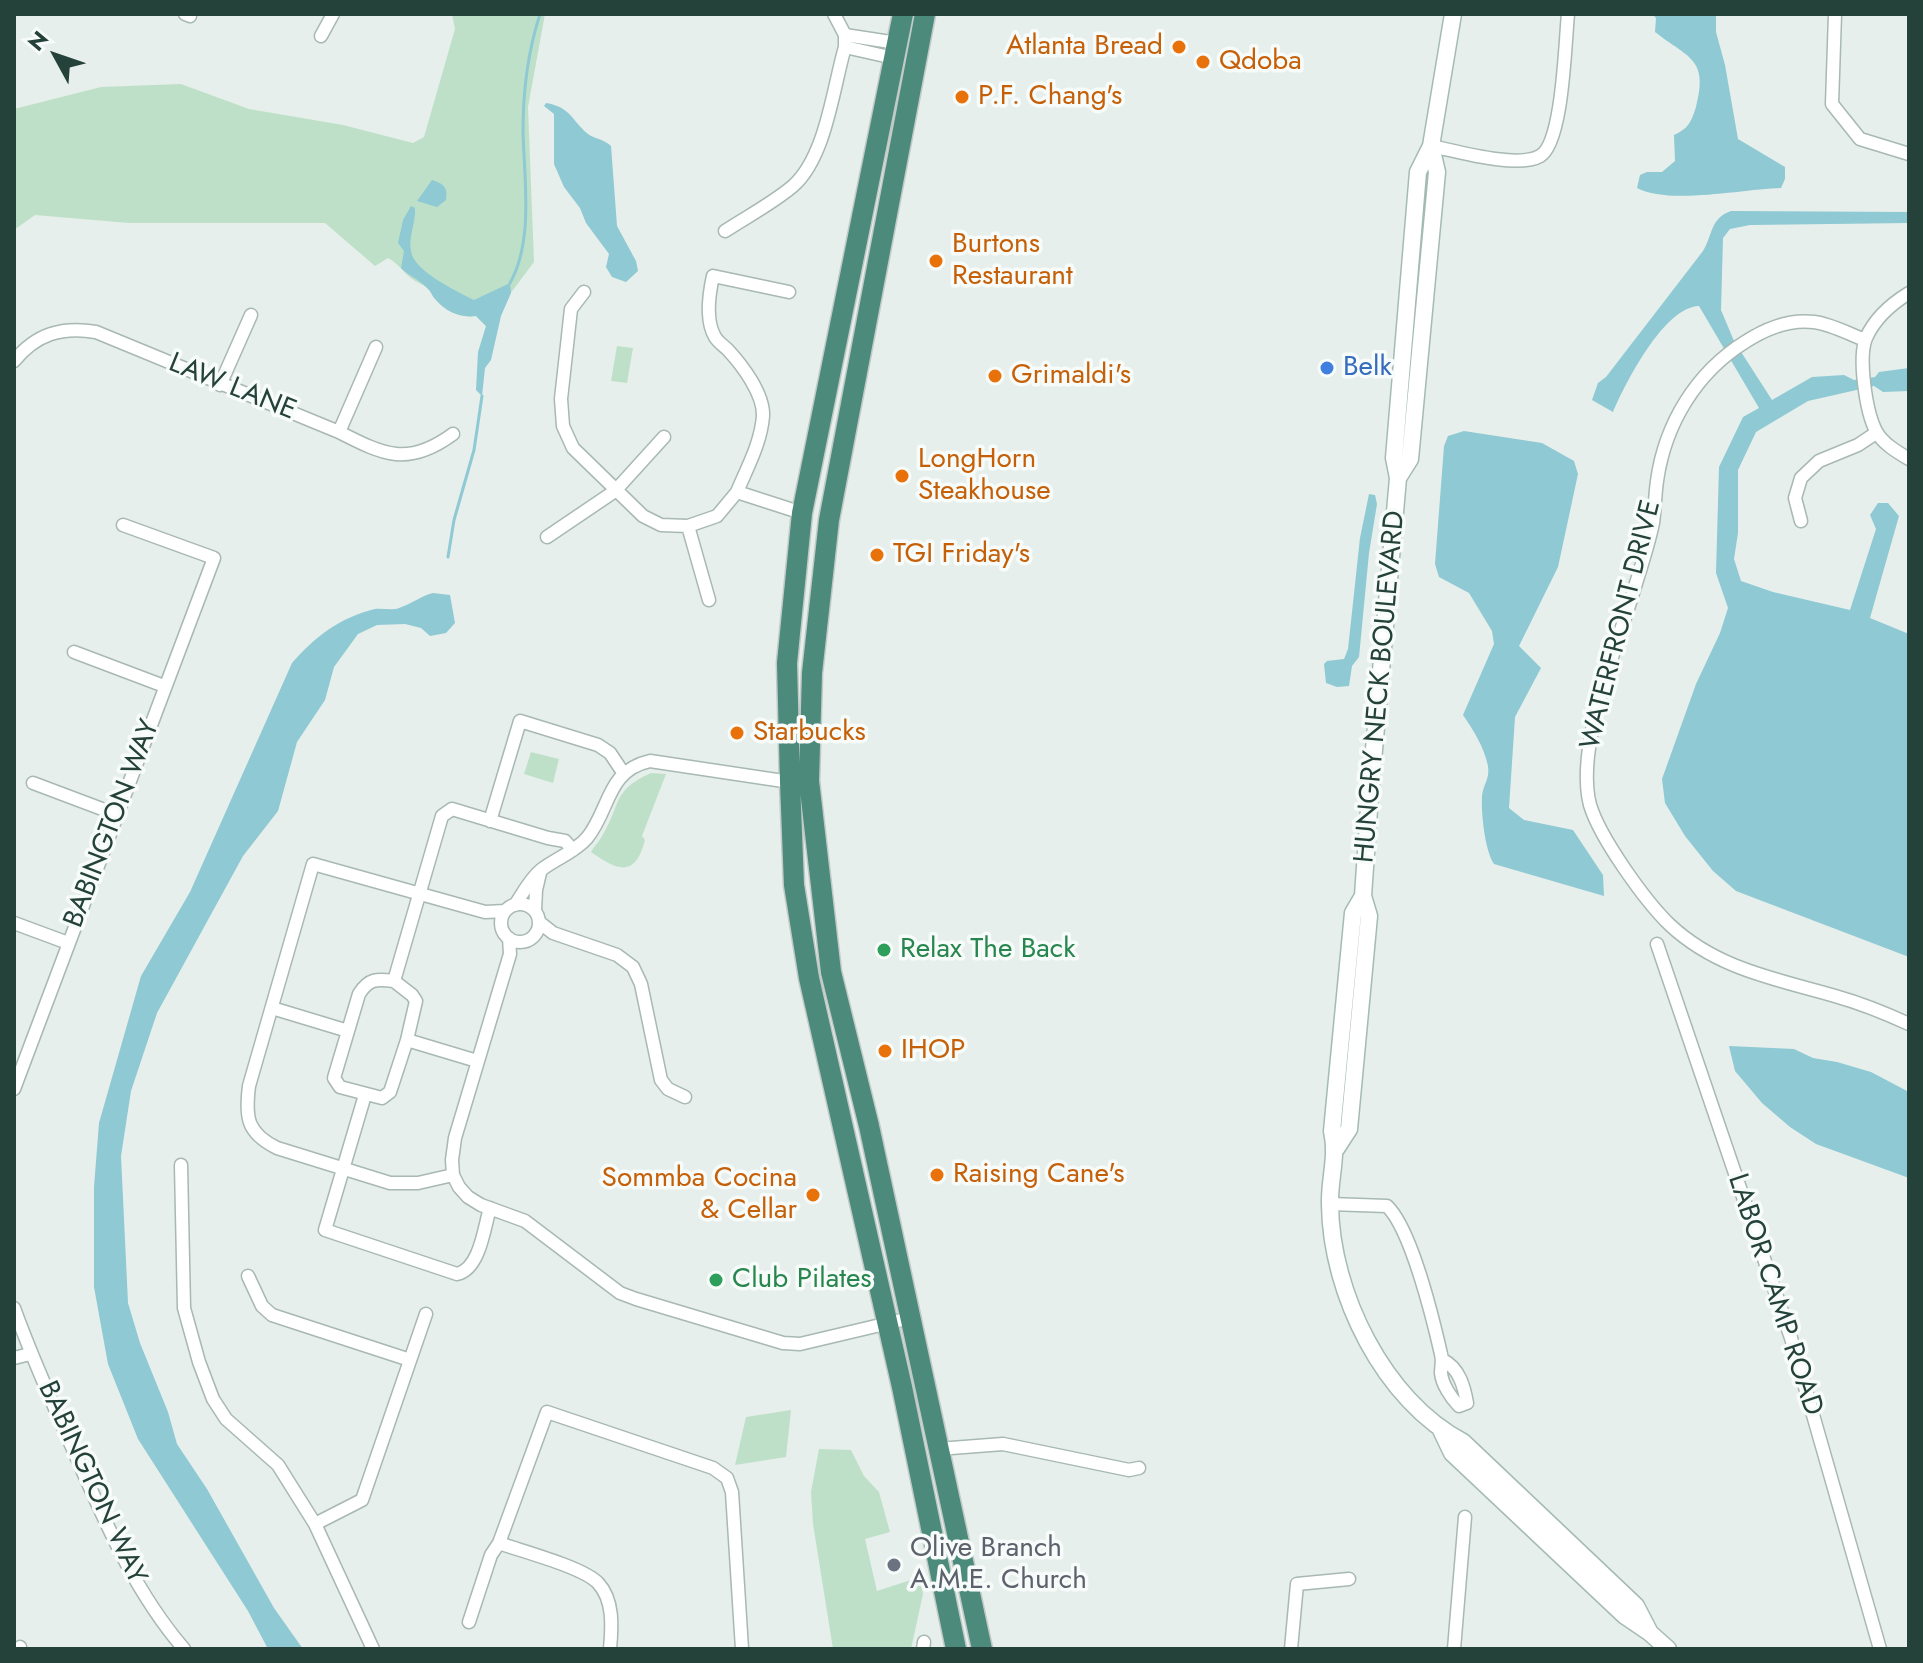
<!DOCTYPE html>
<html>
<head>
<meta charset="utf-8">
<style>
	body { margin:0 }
	#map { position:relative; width:1923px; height:1663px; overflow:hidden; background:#e6efeb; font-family:Jost,sans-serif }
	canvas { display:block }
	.frame { position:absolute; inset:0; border:16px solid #24423a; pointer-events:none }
	.north { position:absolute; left:16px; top:16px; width:80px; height:80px; -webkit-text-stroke:6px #f7fbf9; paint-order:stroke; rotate:310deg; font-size:22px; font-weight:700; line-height:32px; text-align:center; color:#24423a }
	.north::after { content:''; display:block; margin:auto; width:28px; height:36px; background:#24423a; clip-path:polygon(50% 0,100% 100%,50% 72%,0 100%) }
</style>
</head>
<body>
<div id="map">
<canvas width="1923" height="1663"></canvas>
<div class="frame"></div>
<div class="north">N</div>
</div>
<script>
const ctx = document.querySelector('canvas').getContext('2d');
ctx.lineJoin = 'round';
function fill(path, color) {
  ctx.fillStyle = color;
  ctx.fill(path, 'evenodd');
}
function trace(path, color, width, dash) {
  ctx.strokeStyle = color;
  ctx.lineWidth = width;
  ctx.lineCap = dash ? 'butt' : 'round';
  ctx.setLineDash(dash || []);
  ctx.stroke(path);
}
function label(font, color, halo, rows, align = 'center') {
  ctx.font = font + ' Jost,sans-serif';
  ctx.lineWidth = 7;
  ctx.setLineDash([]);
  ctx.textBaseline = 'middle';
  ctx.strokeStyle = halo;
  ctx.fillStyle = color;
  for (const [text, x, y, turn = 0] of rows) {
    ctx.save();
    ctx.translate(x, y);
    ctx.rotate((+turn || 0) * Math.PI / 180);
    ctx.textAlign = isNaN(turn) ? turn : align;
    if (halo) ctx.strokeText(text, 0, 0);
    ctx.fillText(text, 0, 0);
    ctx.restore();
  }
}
const green = new Path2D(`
	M452,14H545L528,107L534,262L486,326L476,316C453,319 442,305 428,289C424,284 417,283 412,279C402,271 399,264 388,258L375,266L325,223H129L35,215L14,230V109L101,87L181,84L249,109L343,125L413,143L424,137L455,29Z
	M617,346L633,348L627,383L611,381Z
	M531,752L559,759L553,783L524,774Z
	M651,773L666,774L642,836L645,840C635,878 618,871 591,852C594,846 599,842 602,836C622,804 611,791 651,773Z
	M791,1410L786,1457L735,1465L746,1417Z
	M819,1449L851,1450L864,1476L879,1492L890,1532L865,1539L877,1591L920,1577L923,1594L911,1649H833L813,1524L811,1492Z`);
const water = new Path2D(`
	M1652,14H1716V32L1725,65L1738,139L1785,167V179L1781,188C1743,189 1669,205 1637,188L1640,175L1647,172H1662L1675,161L1674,135C1689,128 1691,122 1696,107C1709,58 1688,58 1655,32L1656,18Z
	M546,103C571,107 571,120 588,134C595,139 604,139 611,146L617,226L636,261L638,271L626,282L612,277L606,267L609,254L586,223L580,208L564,187L554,164V114L544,106Z
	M432,180C444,184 448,187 446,200L437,207L417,201Z
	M411,206L415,208C416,223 408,237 411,251C414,272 457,291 474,300L510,283L511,293L501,316L491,360L485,368L482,396L476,390L478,352L486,326L476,316C460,318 446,312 435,299C432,296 431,291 427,288C420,280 409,276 401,268L404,251L398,243L403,220Z
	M1731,211L1909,212V223L1750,225L1730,229L1723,238L1721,310L1734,341L1772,400L1812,377L1844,375L1854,380L1875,377L1879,372L1909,368V391L1883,392L1874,386L1808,401L1756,432L1738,470V533L1734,559L1741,581L1773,592L1850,610L1876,529L1870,515L1878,503H1888L1899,516L1870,618L1909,634V957L1736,891L1713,871L1685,836L1665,803L1662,779L1696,684L1720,633L1728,608L1716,573L1719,467L1743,417L1759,408L1699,306C1664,307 1626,382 1613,412L1592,400L1598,383L1606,377L1703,251C1713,235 1710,218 1731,211Z
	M1464,431L1542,443L1574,461L1578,474L1558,567L1519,646L1541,668L1515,717L1509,808L1524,820L1573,830L1603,875L1604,896L1494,864C1485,851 1481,813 1482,796C1483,785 1490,779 1488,766C1484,747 1474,731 1463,715L1494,644L1492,631L1469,593L1439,577L1435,564L1444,446L1448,436Z
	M1369,494L1375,495L1377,504L1369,553L1359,657L1352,666L1349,686L1337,687L1326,683L1324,664L1327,661L1344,659L1348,649L1360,538Z
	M433,593L450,595L455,623L446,633L430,636L421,628L405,624L377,625L358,634L334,667L325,700L297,742L278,811L243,856L157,1013L131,1091L121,1156L128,1303L140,1343L168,1412L177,1444L207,1489L274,1608L303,1649H268L248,1611L138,1439L108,1364L94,1287V1187L99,1123L141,976L190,892L292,663C316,636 339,618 375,609C383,608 392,611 399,608C411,604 421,596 433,593Z
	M1729,1046L1794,1049L1813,1058L1837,1062L1871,1072L1909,1092V1178L1816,1144L1790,1127L1762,1103L1735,1071Z`);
const stream = new Path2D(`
	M510,283C534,240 524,179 523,131C523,92 528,51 540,14
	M448,557L454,520L474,450L482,396`);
const minor = new Path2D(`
	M185,14L190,16
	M1835,14L1832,104L1860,139L1909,154
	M845,35L897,43
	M321,36L333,14
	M845,47L894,58
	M1431,146C1456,151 1518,169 1540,156C1563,143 1565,42 1568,14
	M725,231C748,216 773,203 793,186C826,157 833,88 845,47V35L834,14
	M584,292L571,309L561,399L563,426L573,448L643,516L661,525L688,526L717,516L737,492L802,513
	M1909,293C1891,304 1875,318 1866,338C1858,358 1866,412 1876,431C1882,443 1897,452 1909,459
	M1865,340C1849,334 1831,324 1814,322C1790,319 1765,329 1745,342C1697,372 1665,423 1657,481C1655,495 1655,509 1653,523C1648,547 1640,570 1633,593C1616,649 1575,748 1590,805C1600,838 1645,901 1670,925C1717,969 1776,979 1835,996C1860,1003 1885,1013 1909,1024
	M14,361C36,334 62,326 96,332L339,432C384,455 408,467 453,434
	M220,385L251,315
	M339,432L376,347
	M737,492C747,468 761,443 763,416C764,394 742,365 728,350C724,346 718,342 715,337C705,320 709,294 713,276L789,292
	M1801,521L1795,498L1801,478L1819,461L1858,445L1876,433
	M688,526L709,600
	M547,537L615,491L664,437
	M74,652L164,686
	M33,783L118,815
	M490,821L520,721L598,745L610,753L624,774
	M501 923a19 19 0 1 1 38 0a19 19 0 1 1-38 0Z
	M515,905C523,893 530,879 541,870C555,859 575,852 587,838C611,808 606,771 650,761L790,782
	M505,911L485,912L313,864L249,1086C245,1118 247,1133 277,1148L390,1183H418L453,1175L452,1160L455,1138L510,954L509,938
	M535,911L536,890L540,873
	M539,922L553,933L617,955L633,967L641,984L661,1080L668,1089L685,1097
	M14,923L68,943
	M1657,944L1791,1338L1880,1649
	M394,981C377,979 369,978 359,994L334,1078L340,1087L382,1098L390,1092L407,1040
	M272,1008L348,1031
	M477,1061L407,1040L416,1001L412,995L394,981L442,816L452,809L548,838L565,841L573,850
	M14,1089L214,558L123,525
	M365,1095L325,1230L457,1274C480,1269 484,1228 490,1208
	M181,1165L184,1308L199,1362L213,1399L226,1419L278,1465L315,1524L373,1649
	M453,1175L459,1187L468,1197L481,1205L525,1221L620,1293L636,1299L783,1343L800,1344L910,1318
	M1330,1204L1387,1206C1411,1229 1433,1319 1441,1354C1443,1361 1441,1366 1441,1373C1442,1384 1451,1398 1459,1406L1467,1403C1464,1386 1459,1368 1443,1360
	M248,1276L262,1306L272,1315L410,1360
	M14,1308C32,1358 54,1407 76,1456C106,1524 135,1592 184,1649
	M14,1358L30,1354
	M938,1449L1003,1444L1129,1470L1139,1468
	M315,1524L362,1500L426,1314
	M499,1543C521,1551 583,1567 598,1583C614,1600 612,1627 610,1649
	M469,1622L491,1555L499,1543L547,1412L713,1468L727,1478L732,1492L742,1649
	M19,1649L20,1647
	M923,1649L924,1642
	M1291,1649L1297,1584L1349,1579
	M1454,1649L1465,1517`);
const secondary = new Path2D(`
	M1398,478L1410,459L1437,172L1431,146
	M1363,896L1353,913L1332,1131C1338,1157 1329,1179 1330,1205C1331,1293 1384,1401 1463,1442L1636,1606L1650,1633
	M1336,1149L1349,1129L1369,916L1363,896L1370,795L1398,478L1394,458L1418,172L1431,146L1453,14
	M1441,1430L1452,1453L1625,1616L1650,1633L1668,1649`);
const trunk = new Path2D(`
	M903,14L802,513L787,663L790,782L794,885L809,978L902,1387L956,1649
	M925,14L829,520L812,673L809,781L831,972L869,1126L982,1649`);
const markers = [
	[1179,47,8,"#e8710a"],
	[1203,62,8,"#e8710a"],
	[962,97,8,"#e8710a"],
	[936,261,8,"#e8710a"],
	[1327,368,8,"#3f7fe0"],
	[995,376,8,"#e8710a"],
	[902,476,8,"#e8710a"],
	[877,555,8,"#e8710a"],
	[737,733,8,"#e8710a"],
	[884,950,8,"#2e9e5b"],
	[885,1051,8,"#e8710a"],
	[937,1175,8,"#e8710a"],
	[813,1195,8,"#e8710a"],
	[716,1280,8,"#2e9e5b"],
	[894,1565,8,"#6b7280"]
];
const foodNames = [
	["Atlanta Bread",1163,47,"right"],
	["Qdoba",1219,62],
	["P.F. Chang's",978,97],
	["Burtons",952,245],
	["Restaurant",952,277],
	["Grimaldi's",1011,376],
	["LongHorn",918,460],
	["Steakhouse",918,492],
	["TGI Friday's",893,555],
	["Starbucks",753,733],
	["IHOP",901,1051],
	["Raising Cane's",953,1175],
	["Sommba Cocina",797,1179,"right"],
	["& Cellar",797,1211,"right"]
];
const shopNames = [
	["Belk",1343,368]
];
const streetNames = [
	["LAW LANE",232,388,22],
	["WATERFRONT DRIVE",1622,625,-76],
	["HUNGRY NECK BOULEVARD",1381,687,-85],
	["BABINGTON WAY",113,824,-69],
	["LABOR CAMP ROAD",1774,1295,72],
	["BABINGTON WAY",91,1483,65]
];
const leisureNames = [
	["Relax The Back",900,950],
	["Club Pilates",732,1280]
];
const worshipNames = [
	["Olive Branch",910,1549],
	["A.M.E. Church",910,1581]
];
fill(green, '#bfe0c8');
fill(water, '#8ec9d4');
trace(stream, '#8ec9d4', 3);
trace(minor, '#a8b8b2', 15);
trace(secondary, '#a4bbb3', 19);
trace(trunk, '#c2cac8', 23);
trace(minor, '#fff', 12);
trace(secondary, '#fff', 16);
trace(trunk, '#4c8a7c', 20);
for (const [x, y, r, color] of markers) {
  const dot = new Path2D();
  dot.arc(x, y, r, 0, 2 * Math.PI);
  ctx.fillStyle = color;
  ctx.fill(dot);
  trace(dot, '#f7fbf9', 3);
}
label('28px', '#c56008', '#f7fbf9', foodNames, 'left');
label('28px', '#366cbe', '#f7fbf9', shopNames, 'left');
label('28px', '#24423a', '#f7fbf9', streetNames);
label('28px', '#27864d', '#f7fbf9', leisureNames, 'left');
label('28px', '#5b616d', '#f7fbf9', worshipNames, 'left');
</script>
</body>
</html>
